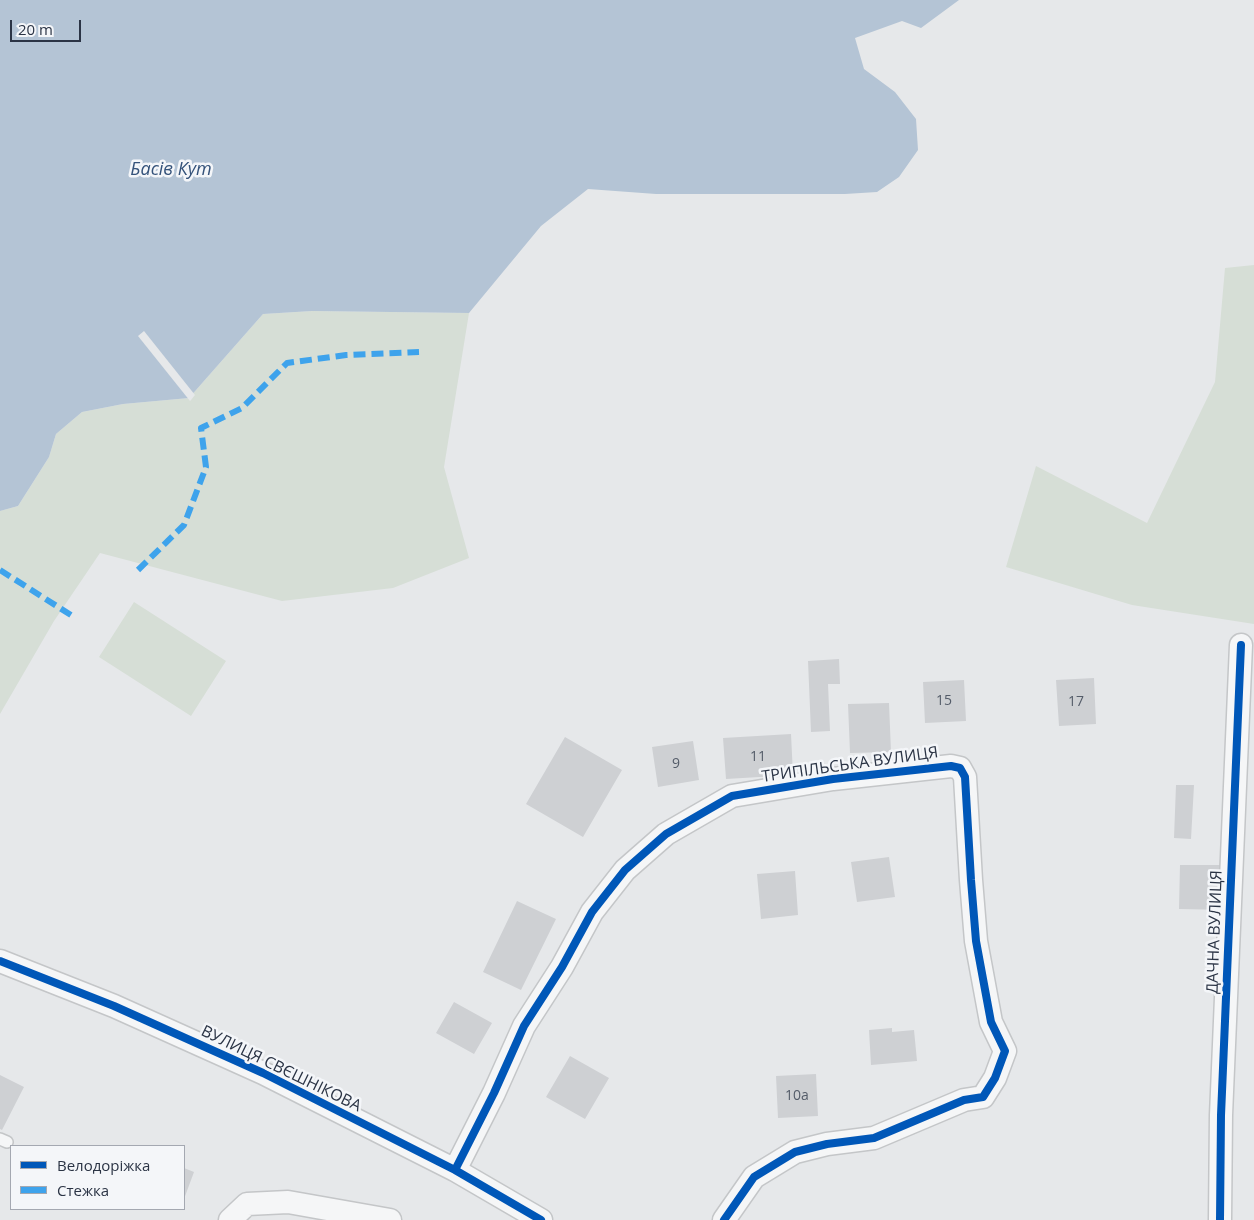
<!DOCTYPE html>
<html>
<head>
<meta charset="utf-8">
<style>
	body { margin:0 }
	#map { position:relative; width:1254px; height:1220px; overflow:hidden; background:#e6e8ea; font-family:"Open Sans",sans-serif }
	canvas { display:block }
	.legend { position:absolute; left:10px; top:1145px; width:175px; height:65px; box-sizing:border-box; background:#f4f6f9; border:1px solid #a4a8b1; margin:0; padding:6px 9px; list-style:none; font-size:15px; color:#2b3445 }
	.legend li { display:flex; align-items:center; gap:10px; height:25px }
	.legend b { width:25px; border:1px solid #a4a8b1 }
	.scale { position:absolute; left:10px; top:20px; width:71px; height:22px; box-sizing:border-box; border:2px solid #2b3445; border-top:0; padding-left:6px; font-size:15px; line-height:18px; white-space:nowrap; color:#2b3445; -webkit-text-stroke:4px #f4f6f9; paint-order:stroke }
</style>
</head>
<body>
<div id="map">
<canvas width="1254" height="1220"></canvas>
<ul class="legend">
<li><b style="height:6px;background:#0057b8"></b>Велодоріжка</li>
<li><b style="height:6px;background:#3ea3ec"></b>Стежка</li>
</ul>
<div class="scale">20 m</div>
</div>
<script>
const ctx = document.querySelector('canvas').getContext('2d');
ctx.lineJoin = 'round';
function fill(path, color) {
  ctx.fillStyle = color;
  ctx.fill(path, 'evenodd');
}
function trace(path, color, width, dash) {
  ctx.strokeStyle = color;
  ctx.lineWidth = width;
  ctx.lineCap = dash ? 'butt' : 'round';
  ctx.setLineDash(dash || []);
  ctx.stroke(path);
}
function label(font, color, halo, rows, align = 'center') {
  ctx.font = font + ' "Open Sans",sans-serif';
  ctx.lineWidth = 5;
  ctx.setLineDash([]);
  ctx.textBaseline = 'middle';
  ctx.strokeStyle = halo;
  ctx.fillStyle = color;
  for (const [text, x, y, turn = 0] of rows) {
    ctx.save();
    ctx.translate(x, y);
    ctx.rotate((+turn || 0) * Math.PI / 180);
    ctx.textAlign = isNaN(turn) ? turn : align;
    if (halo) ctx.strokeText(text, 0, 0);
    ctx.fillText(text, 0, 0);
    ctx.restore();
  }
}
const green = new Path2D(`
	M1254,265V624L1132,605L1006,567L1036,466L1147,523L1215,382L1225,268Z
	M312,311L469,313L444,467L469,558L393,588L282,601L100,553L54,621L0,714V511L18,506L49,457L56,434L82,412L123,404L189,398L263,314Z
	M134,602L226,661L191,716L99,657Z`);
const water = new Path2D(`
	M0,0H959L921,28L902,21L855,38L864,69L895,92L916,119L918,150L899,177L877,192L845,194H656L588,189L541,226L469,313L312,311L263,314L189,398L123,404L82,412L56,434L49,457L18,506L0,511Z`);
const pier = new Path2D(`
	M144,331L195,395L191,400L190,401L138,336Z`);
const building = new Path2D(`
	M839,659L840,684H828L830,731L811,732L808,661Z
	M1094,678L1096,724L1059,726L1056,680Z
	M964,680L966,721L925,723L923,682Z
	M889,703L891,752L850,753L848,704Z
	M791,734L793,775L726,779L723,738Z
	M565,737L622,770L583,837L526,804Z
	M693,741L699,780L658,787L652,747Z
	M1176,785H1194L1191,839L1174,838Z
	M889,857L895,897L857,902L851,862Z
	M1180,865H1228L1227,910L1179,909Z
	M795,871L798,915L761,919L757,874Z
	M517,901L556,919L521,990L483,972Z
	M454,1002L492,1023L474,1054L436,1033Z
	M892,1028V1032L914,1030L917,1061L871,1065L869,1030Z
	M570,1056L609,1078L585,1119L546,1097Z
	M816,1074L818,1116L778,1118L776,1076Z
	M0,1075L24,1087L2,1130L0,1129Z
	M184,1168L194,1172L184,1199Z`);
const service = new Path2D(`
	M0,1139L7,1142`);
const minor = new Path2D(`
	M0,961L114,1006L263,1073L455,1170L541,1220
	M455,1170L494,1093L524,1026L562,967L592,912L625,870L666,834L732,796L833,779L951,766L960,768L965,777L971,880L976,941L991,1022L1005,1051L995,1078L983,1097L964,1100L874,1138L827,1144L795,1152L754,1177L724,1220
	M230,1220L247,1204L288,1202L390,1220
	M1220,1220L1221,1115L1241,645`);
const quiet = new Path2D(`
	M0,570L74,617
	M138,570L184,525L206,467L201,428L242,408L287,363L346,355L419,352`);
const cycleway = new Path2D(`
	M0,961L114,1006L263,1073L455,1170L541,1220
	M455,1170L494,1093L524,1026L562,967L592,912L625,870L666,834L732,796L833,779L951,766L960,768L965,777L971,880L976,941L991,1022L1005,1051L995,1078L983,1097L964,1100L874,1138L827,1144L795,1152L754,1177L724,1220
	M1220,1220L1221,1115L1241,645`);
const numberNames = [
	["15",944,701],
	["17",1076,702],
	["11",758,757],
	["9",676,764],
	["10а",797,1096]
];
const streetNames = [
	["ТРИПІЛЬСЬКА ВУЛИЦЯ",850,765,-8],
	["ДАЧНА ВУЛИЦЯ",1215,932,-88],
	["ВУЛИЦЯ СВЄШНІКОВА",281,1069,26]
];
const waterNames = [
	["Басів Кут",171,170]
];
fill(green, '#d6ded6');
fill(water, '#b4c4d5');
fill(pier, '#e6e8ea');
fill(building, '#ced0d3');
trace(service, '#c4c6c8', 14);
trace(minor, '#c4c6c8', 25);
trace(service, '#f5f6f7', 11);
trace(minor, '#f5f6f7', 22);
trace(quiet, '#3ea3ec', 6, [12, 6]);
trace(cycleway, '#0057b8', 8);
label('14px', '#545c69', null, numberNames);
label('16px', '#2b3445', '#f4f6f9', streetNames);
label('italic 18px', '#34527a', '#f4f6f9', waterNames);
</script>
</body>
</html>
